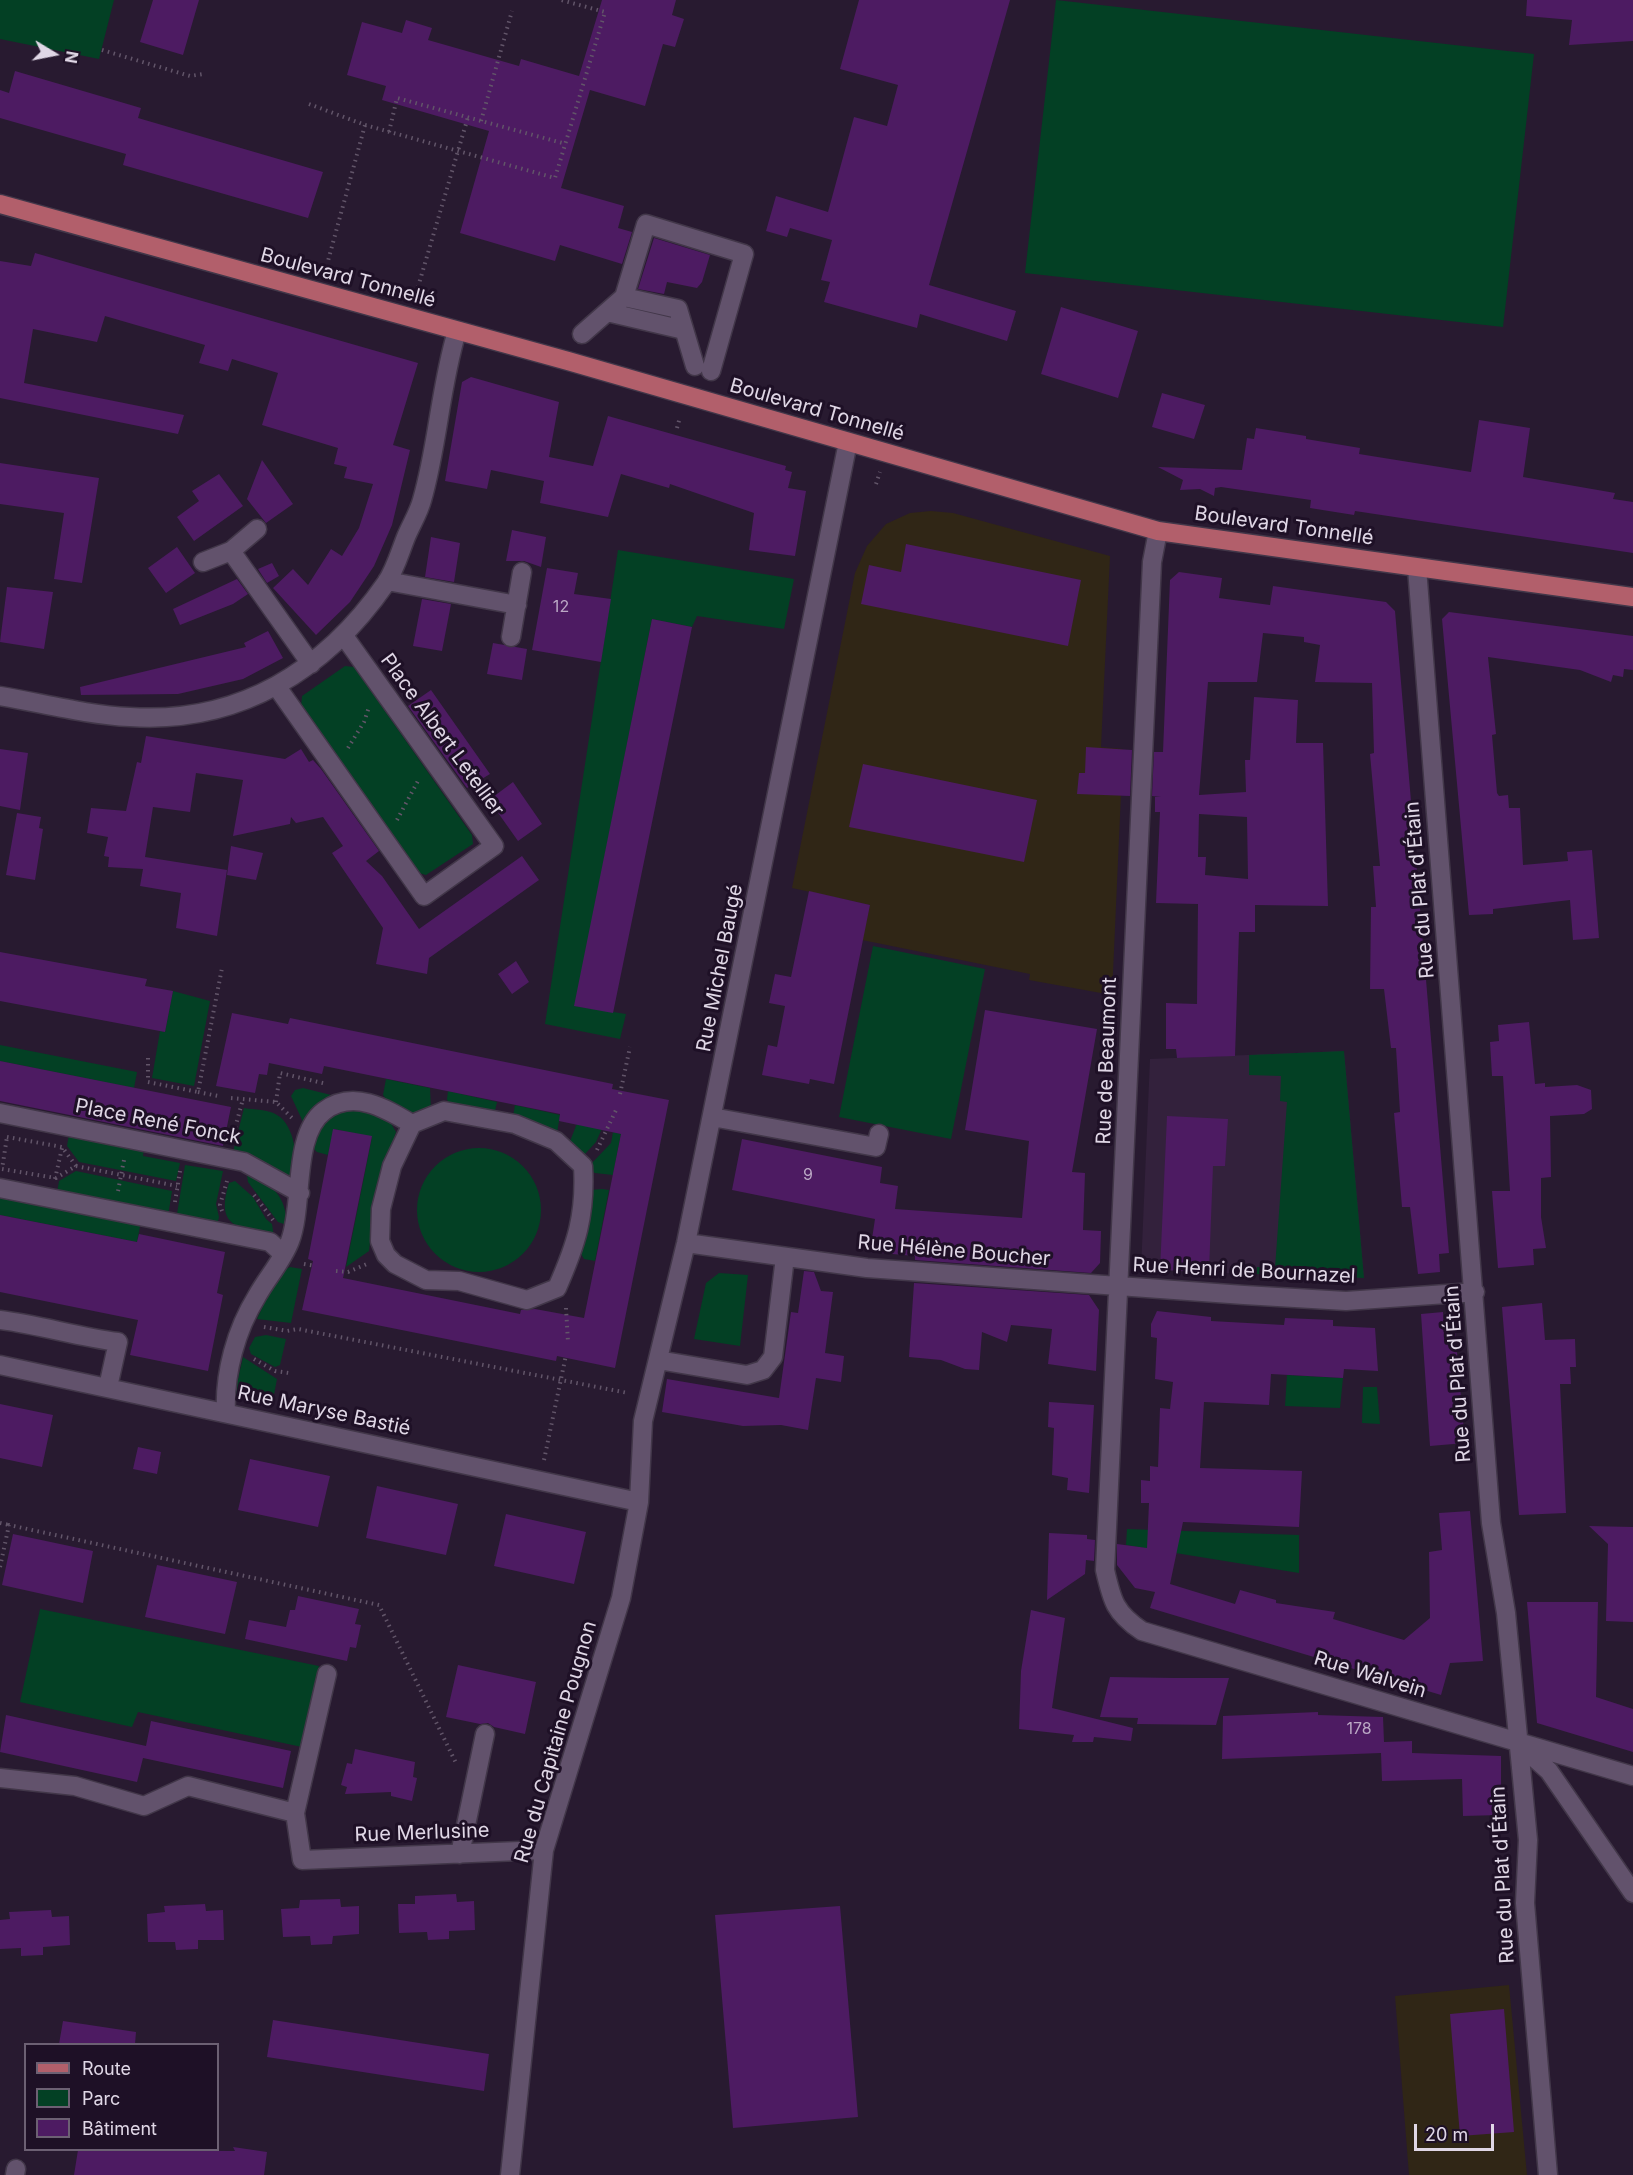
<!DOCTYPE html>
<html>
<head>
<meta charset="utf-8">
<style>
	body { margin:0 }
	#map { position:relative; width:1633px; height:2175px; overflow:hidden; background:#281a30; font-family:Inter,sans-serif }
	canvas { display:block }
	.legend { position:absolute; left:24px; top:2043px; width:195px; height:108px; box-sizing:border-box; background:#1e1026; border:2px solid #6c6073; margin:0; padding:8px 10px; list-style:none; font-size:18px; color:#e0d7e6 }
	.legend li { display:flex; align-items:center; gap:12px; height:30px }
	.legend b { width:30px; border:2px solid #6c6073 }
	.north { position:absolute; left:24px; top:24px; width:60px; height:60px; -webkit-text-stroke:4px #1e1026; paint-order:stroke; rotate:100deg; font-size:16px; font-weight:700; line-height:24px; text-align:center; color:#e0d7e6 }
	.north::after { content:''; display:block; margin:auto; width:21px; height:27px; background:#e0d7e6; clip-path:polygon(50% 0,100% 100%,50% 72%,0 100%) }
	.scale { position:absolute; left:1414px; top:2124px; width:80px; height:27px; box-sizing:border-box; border:3px solid #e0d7e6; border-top:0; padding-left:8px; font-size:18px; line-height:21px; white-space:nowrap; color:#e0d7e6; -webkit-text-stroke:4px #1e1026; paint-order:stroke }
</style>
</head>
<body>
<div id="map">
<canvas width="1633" height="2175"></canvas>
<ul class="legend">
<li><b style="height:8px;background:#b25f6b"></b>Route</li>
<li><b style="height:16px;background:#034024"></b>Parc</li>
<li><b style="height:16px;background:#4d1b62"></b>Bâtiment</li>
</ul>
<div class="north">N</div>
<div class="scale">20 m</div>
</div>
<script>
const ctx = document.querySelector('canvas').getContext('2d');
ctx.lineJoin = 'round';
function fill(path, color) {
  ctx.fillStyle = color;
  ctx.fill(path, 'evenodd');
}
function trace(path, color, width, dash) {
  ctx.strokeStyle = color;
  ctx.lineWidth = width;
  ctx.lineCap = dash ? 'butt' : 'round';
  ctx.setLineDash(dash || []);
  ctx.stroke(path);
}
function label(font, color, halo, rows, align = 'center') {
  ctx.font = font + ' Inter,sans-serif';
  ctx.lineWidth = 6;
  ctx.setLineDash([]);
  ctx.textBaseline = 'middle';
  ctx.strokeStyle = halo;
  ctx.fillStyle = color;
  for (const [text, x, y, turn = 0] of rows) {
    ctx.save();
    ctx.translate(x, y);
    ctx.rotate((+turn || 0) * Math.PI / 180);
    ctx.textAlign = isNaN(turn) ? turn : align;
    if (halo) ctx.strokeText(text, 0, 0);
    ctx.fillText(text, 0, 0);
    ctx.restore();
  }
}
const built = new Path2D(`
	M1344,1051L1364,1278L1141,1270L1150,1059Z`);
const education = new Path2D(`
	M931,511L953,513L1110,556L1101,747L1123,749L1112,995L1029,980L1030,974L862,940L870,905L792,888L855,573L867,546L886,524L910,513Z
	M1509,1985L1527,2175H1409L1395,1996Z`);
const green = new Path2D(`
	M0,0H114L99,59L0,39Z
	M1056,0L1534,54L1503,327L1025,273Z
	M618,550L794,579L784,629L697,616L692,627L652,619L575,1006L626,1014L620,1039L545,1024Z
	M345,666L354,667L472,835L473,844L426,875L419,873L301,707L302,696Z
	M873,946L985,969L951,1139L839,1117Z
	M173,991L210,1001L194,1086L152,1078L160,1031L165,1032Z
	M0,1045L137,1072L134,1088L0,1061Z
	M1344,1051L1364,1278L1256,1274L1257,1267L1275,1268L1287,1102L1280,1101L1281,1076L1249,1075V1055Z
	M386,1079L430,1088L431,1110L420,1115L391,1106L383,1095Z
	M303,1088L331,1095L303,1122L291,1096L295,1090Z
	M448,1091L497,1102L494,1115L450,1108L447,1099Z
	M515,1105L560,1115L557,1133L513,1116Z
	M365,1106L389,1120L396,1132L374,1204L369,1251L346,1267L372,1137L334,1129L328,1155L317,1152L312,1147C323,1115 333,1111 365,1106Z
	M244,1108C255,1110 268,1109 277,1115C294,1124 300,1161 292,1177H285L271,1165L233,1152Z
	M579,1118L604,1124L596,1142L585,1154L569,1144Z
	M613,1132L621,1134L613,1175L595,1173L590,1170V1165L611,1143Z
	M69,1134L144,1149L143,1156L180,1163L176,1181L79,1162L67,1146Z
	M417 1210a62 62 0 1 1 124 0a62 62 0 1 1-124 0Z
	M185,1165L223,1171L216,1204L219,1217L217,1225L177,1214Z
	M76,1171L172,1191L168,1216L57,1193L59,1181Z
	M247,1175C273,1183 286,1197 287,1225L278,1222L248,1182Z
	M235,1181L253,1197L266,1219L272,1224L274,1237C238,1227 215,1228 229,1183Z
	M602,1189L609,1190L595,1261L584,1259L581,1254L588,1219L590,1190Z
	M0,1192L141,1221L137,1242L0,1215Z
	M290,1267L302,1269L291,1323L257,1319L278,1273Z
	M719,1273L748,1275L740,1346L694,1339L706,1283Z
	M266,1335L286,1339L280,1365L275,1367L251,1354L249,1348L255,1337Z
	M243,1357L277,1379L272,1405L234,1397Z
	M1287,1375L1343,1378L1340,1408L1285,1406Z
	M1363,1387H1377L1380,1424L1362,1423Z
	M1127,1529L1299,1535V1573L1126,1545Z
	M40,1609L319,1666L302,1747L138,1712L132,1727L20,1702Z`);
const building = new Path2D(`
	M153,0H199L183,55L140,42Z
	M602,0H676L672,15L684,19L675,47L663,44L645,106L590,90L561,188L624,206L618,228L632,232L622,264L560,245L555,261L460,233L489,131L382,100L386,86L347,75L362,22L402,33L406,20L432,28L428,40L519,66L521,59L579,76Z
	M859,0H1010L929,285L1016,311L1007,341L920,314L917,328L824,302L830,282L821,280L832,240L790,228L787,237L766,231L776,196L828,212L854,117L887,126L898,85L840,69Z
	M1527,0H1633V41L1569,45L1572,20L1526,16Z
	M15,71L141,108L138,118L323,172L308,218L123,165L126,154L0,118V90L9,93Z
	M654,238L710,255L702,282L697,288L667,282L664,294L638,289Z
	M35,253L418,363L393,445L410,450L392,525L374,566L350,602L316,635L273,588L293,569L308,585L331,549L342,556L359,528L373,484L344,478L347,467L334,464L338,448L262,425L278,373L232,359L228,371L199,363L205,345L105,316L97,342L33,329L24,383L184,415L178,434L0,398V261L31,266Z
	M1061,307L1138,331L1118,398L1041,374Z
	M471,377L559,402L549,457L593,466L608,416L786,466L785,470L792,472L788,488L806,491L795,556L749,550L754,513L670,484L669,488L621,474L608,517L540,503L544,481L491,470L487,489L445,481L462,382Z
	M1162,393L1205,405L1194,439L1152,427Z
	M1479,420L1530,428L1523,477L1615,493L1613,499L1633,502V553L1355,511L1354,515L1310,508L1311,500L1221,487L1215,488L1214,496L1200,489L1180,490L1183,480L1158,467L1242,470L1247,438L1254,439L1256,428L1306,436V439L1360,448L1359,454L1471,472Z
	M262,460L293,504L266,523L247,499Z
	M0,463L99,478L82,583L54,579L64,513L0,504Z
	M219,474L243,506L194,541L177,517L199,501L192,491Z
	M512,530L546,537L541,567L524,561H506Z
	M431,537L460,543L454,582L425,577Z
	M906,544L1081,580L1068,646L861,604L869,565L901,572Z
	M177,547L195,573L166,593L148,568Z
	M272,563L279,576L267,583L258,569Z
	M547,568L578,573L574,594L611,599L601,662L532,650Z
	M1179,572L1222,578L1219,598L1270,605L1273,586L1386,602L1395,611L1449,1253L1439,1254L1440,1272L1418,1274L1410,1207H1402L1394,1113L1400,1112L1396,1048H1391L1384,989H1370L1371,907H1376L1373,866H1380L1370,754L1374,753L1372,683L1315,682L1320,645L1304,642V637L1263,633L1257,682H1208L1199,795L1246,792L1245,760H1250L1254,697L1298,700L1296,743H1323L1328,906L1255,905V932H1239L1235,1056L1177,1058L1176,1049H1166V1003L1197,1004L1198,904L1156,903L1160,812H1155V797H1161L1152,796L1154,752H1163L1170,580ZM1199,814L1247,817L1248,879L1205,875L1206,857H1198Z
	M237,579L248,594L233,604L180,625L173,609Z
	M7,587L53,592L44,649L0,642Z
	M422,599L451,604L442,651L413,646Z
	M1449,612L1633,636V670L1624,669L1623,677L1613,675L1611,682L1580,670L1488,657L1496,734L1492,735L1497,793L1499,796L1508,795L1509,808H1520L1523,865L1568,861L1567,852L1592,850L1599,938L1573,940L1570,900L1502,908L1493,909V914L1469,915L1442,619Z
	M652,619L692,627L613,1013L574,1006Z
	M268,631L283,658L243,679L178,694L81,695L80,687L246,647L244,643Z
	M493,643L527,649L522,680L487,674Z
	M431,690L490,774L467,788L408,706Z
	M146,736L285,759L301,749L309,762L313,760L321,769L379,851L366,861L382,876L419,929L522,856L539,880L429,958L427,974L376,964L383,928L332,853L343,846L323,817L296,823L291,817L290,824L233,836L243,780L196,773L190,812L153,807L145,857L227,870L217,936L176,928L181,893L140,886L143,869L108,867L109,857L104,856L108,837L87,833L91,808L126,811L137,762L141,763Z
	M1086,747L1132,750L1130,796L1077,794L1079,773H1085Z
	M0,749L28,753L20,810L0,806Z
	M863,764L1037,800L1024,862L849,827Z
	M513,782L542,824L518,841L489,800Z
	M17,813L41,817L39,828L43,829L35,880L6,875Z
	M231,846L263,853L256,880L227,875Z
	M809,891L870,905L834,1084L810,1079L809,1084L762,1075L768,1045L777,1047L785,1006L769,1003L775,974L791,977Z
	M0,952L147,979L145,986L173,991L165,1032L0,1001Z
	M516,961L529,982L512,994L498,974Z
	M985,1010L1097,1029L1072,1172L1085,1173L1083,1230L1101,1231L1100,1263L1091,1273L915,1260V1256L870,1252L875,1219L732,1190L742,1139L882,1167L880,1183L898,1186L895,1209L1022,1218L1029,1141L965,1130Z
	M232,1013L288,1024L290,1018L613,1084L612,1089L669,1100L615,1368L557,1356L556,1361L302,1310L313,1261L308,1259L333,1129L372,1136L343,1278L520,1314L521,1310L535,1309L584,1318L621,1134L559,1121L560,1114L324,1066L322,1074L269,1063L267,1075L259,1074L255,1093L216,1086Z
	M1529,1022L1535,1084L1545,1083V1087L1577,1085L1591,1090L1592,1109L1584,1114L1550,1116L1551,1177L1541,1178V1217L1546,1248L1533,1249L1534,1265L1498,1268L1492,1191H1510L1503,1076H1492L1490,1042L1499,1041L1498,1025Z
	M0,1061L231,1107L223,1146L0,1101Z
	M1167,1116L1228,1119L1225,1166H1213L1209,1271L1160,1270Z
	M0,1215L137,1242L139,1234L225,1252L217,1293L223,1295L208,1371L130,1355L138,1320L0,1292Z
	M804,1271L814,1272L821,1291L833,1292L825,1353L844,1356L841,1382L816,1378L808,1430L781,1425L743,1426L662,1412L667,1379L779,1398L791,1312L798,1313Z
	M914,1283L1089,1295L1099,1310L1096,1371L1048,1364L1052,1329L1011,1325L1007,1342L982,1332L979,1370L965,1369L941,1360L909,1357Z
	M1542,1303L1545,1340L1575,1339L1576,1367H1570L1571,1384H1560L1566,1513L1519,1515L1502,1307Z
	M1157,1311L1211,1317V1321L1284,1325L1285,1318L1333,1320V1326L1375,1328L1378,1371L1344,1369L1343,1378L1271,1374L1269,1405L1204,1402L1200,1468L1302,1471L1299,1527L1183,1522L1170,1584L1235,1604L1240,1590L1276,1600V1603L1335,1612L1333,1619L1404,1640L1430,1618L1429,1552L1442,1550L1439,1513L1470,1511L1483,1661L1450,1663L1441,1695L1150,1608L1155,1592L1135,1588L1117,1565V1544L1147,1548L1149,1503H1141V1480L1150,1481V1466L1158,1467L1160,1408L1170,1409L1173,1382L1155,1379L1157,1338L1151,1337V1324Z
	M1443,1312L1444,1331L1455,1330L1465,1443L1430,1446L1421,1314Z
	M1049,1402L1094,1405L1089,1493L1067,1490L1068,1478L1052,1475L1054,1428L1048,1427Z
	M0,1404L53,1415L42,1467L0,1458Z
	M138,1447L161,1452L157,1474L133,1469Z
	M250,1459L330,1476L318,1527L238,1510Z
	M377,1486L458,1504L446,1555L366,1538Z
	M506,1514L586,1532L574,1584L494,1566Z
	M1589,1526L1633,1527V1622L1606,1621L1608,1544Z
	M1049,1533L1087,1535V1539L1095,1540L1094,1561L1086,1560L1085,1574L1047,1600Z
	M13,1534L93,1551L83,1603L2,1585Z
	M157,1565L237,1582L225,1634L145,1617Z
	M298,1596L359,1609L355,1624L361,1625L356,1648L350,1647L347,1661L245,1639L249,1620L286,1627L290,1610H295Z
	M1527,1602H1598L1596,1697L1633,1709V1752L1537,1723Z
	M1031,1610L1065,1618L1052,1708L1133,1728L1131,1741L1094,1737L1093,1742H1072L1074,1735L1019,1729L1021,1671Z
	M458,1665L536,1682L525,1734L494,1727L488,1723L480,1724L446,1717Z
	M1110,1677L1175,1678H1229L1216,1725L1137,1724L1138,1718L1100,1717Z
	M1318,1712V1715L1383,1717L1384,1742L1412,1741V1753L1501,1756V1815L1463,1816L1462,1779L1382,1781L1381,1753L1222,1759L1223,1716Z
	M6,1715L146,1746L151,1721L291,1751L283,1788L143,1758L137,1782L0,1752Z
	M355,1749L415,1762L413,1777L417,1778L412,1801L391,1796V1792L345,1794L347,1787L341,1785L347,1763L352,1764Z
	M456,1894L457,1902L474,1901L475,1930L449,1931V1939L428,1940L427,1932L399,1933L398,1904H415V1896Z
	M340,1899L341,1907L359,1906V1934L333,1936L332,1944L311,1945L310,1936L283,1937L281,1909L299,1908L300,1900Z
	M205,1904L206,1911L223,1910L224,1940H198V1949L176,1950L175,1942H148L147,1914L165,1912L164,1906Z
	M840,1906L858,2117L733,2128L715,1915Z
	M51,1910L52,1917L69,1916L70,1945L43,1947V1955L21,1956V1948L0,1949V1920L10,1919L9,1912Z
	M1504,2009L1514,2132L1460,2136L1450,2014Z
	M273,2020L489,2054L484,2091L267,2057Z
	M63,2021L136,2032L135,2044H59Z
	M233,2147L267,2152L264,2175H74L78,2150L235,2151Z`);
const path = new Path2D(`
	M102,50L190,76L203,74
	M309,104L365,125L328,261
	M481,121L512,11
	M365,125L555,178L605,12L561,0
	M389,132L397,98L566,144
	M418,287L468,117
	M677,428L680,417
	M876,484L880,472
	M348,748L364,722L369,707
	M397,820L419,779
	M148,1058V1082L198,1092L222,968
	M198,1092L218,1096
	M620,1094L630,1047
	M231,1098L276,1102L292,1118
	M276,1102L280,1073L327,1084
	M7,1137L62,1147L76,1166L56,1178L2,1169Z
	M232,1139L243,1099
	M597,1150L617,1108
	M76,1166L177,1186
	M55,1179L62,1148
	M118,1191L124,1160
	M254,1195L273,1220
	M175,1202L180,1171
	M222,1211L220,1205L227,1181
	M304,1264L315,1266
	M336,1271L348,1272L367,1264
	M566,1308L568,1342
	M264,1327L287,1331L298,1329L628,1393
	M254,1359L275,1371L289,1373
	M544,1460L566,1355
	M0,1523L9,1525
	M0,1567L9,1525L379,1605L456,1763`);
const minor = new Path2D(`
	M624,297L646,224L744,254L711,371
	M607,312L684,330
	M582,334L624,297L678,309L695,366
	M1158,531L1152,562L1105,1570C1112,1601 1115,1613 1142,1631L1633,1776
	M231,551L311,664
	M203,562L231,551L257,529
	M1417,568L1491,1523L1506,1613L1528,1840L1525,1903L1548,2175
	M387,581L517,605
	M511,637L522,572
	M277,687L424,896L494,846L344,636
	M0,696C42,703 87,715 130,717C239,724 325,671 386,583C395,570 400,552 406,537C411,525 419,512 422,500C438,445 440,387 457,331
	M444,1111L515,1124L556,1141L583,1166C586,1215 576,1245 557,1288L527,1300L459,1281L426,1280L395,1264L386,1255L380,1241L381,1209L392,1166L412,1124Z
	M0,1113L244,1162L300,1193
	M712,1117L876,1147L879,1134
	M0,1188L270,1242L282,1253
	M686,1243L867,1268L1244,1295L1346,1301L1475,1292
	M0,1320C40,1325 78,1337 118,1342L108,1387
	M658,1360L747,1375L763,1370L773,1357L785,1257
	M0,1365L639,1502
	M226,1413C224,1373 236,1330 257,1296C267,1278 283,1260 290,1241C304,1205 292,1135 324,1111C353,1089 385,1108 412,1124
	M1521,1746L1549,1771L1633,1893
	M0,1778L75,1786L144,1806L188,1786L295,1813L302,1860L544,1850
	M295,1813L327,1674
	M460,1854L485,1734
	M15,2175L16,2169
	M510,2175L544,1850L621,1598L639,1502L643,1421L686,1243L848,442`);
const major = new Path2D(`
	M0,204L568,361L1158,531L1633,597`);
const numberNames = [
	["12",561,607],
	["9",808,1175],
	["178",1359,1729]
];
const streetNames = [
	["Boulevard Tonnellé",348,278,15],
	["Boulevard Tonnellé",817,410,16],
	["Boulevard Tonnellé",1284,526,8],
	["Place Albert Letellier",442,735,54],
	["Rue du Plat d'Étain",1420,890,-95],
	["Rue Michel Baugé",720,968,-79],
	["Rue de Beaumont",1107,1061,-88],
	["Place René Fonck",158,1122,11],
	["Rue Hélène Boucher",954,1251,5],
	["Rue Henri de Bournazel",1244,1271,3],
	["Rue du Plat d'Étain",1458,1374,-94],
	["Rue Maryse Bastié",324,1411,12],
	["Rue Walvein",1370,1675,17],
	["Rue du Capitaine Pougnon",556,1742,-74],
	["Rue Merlusine",422,1833,-2],
	["Rue du Plat d'Étain",1503,1875,-93]
];
fill(built, '#33213c');
fill(education, '#302616');
fill(green, '#034024');
fill(building, '#4d1b62');
trace(minor, '#423749', 21);
trace(major, '#423749', 21);
trace(path, '#625569', 4, [1.5, 4.5]);
trace(minor, '#62526c', 18);
trace(major, '#b25f6b', 18);
label('16px', '#bba8c5', null, numberNames);
label('20px', '#e0d7e6', '#1e1026', streetNames);
</script>
</body>
</html>
